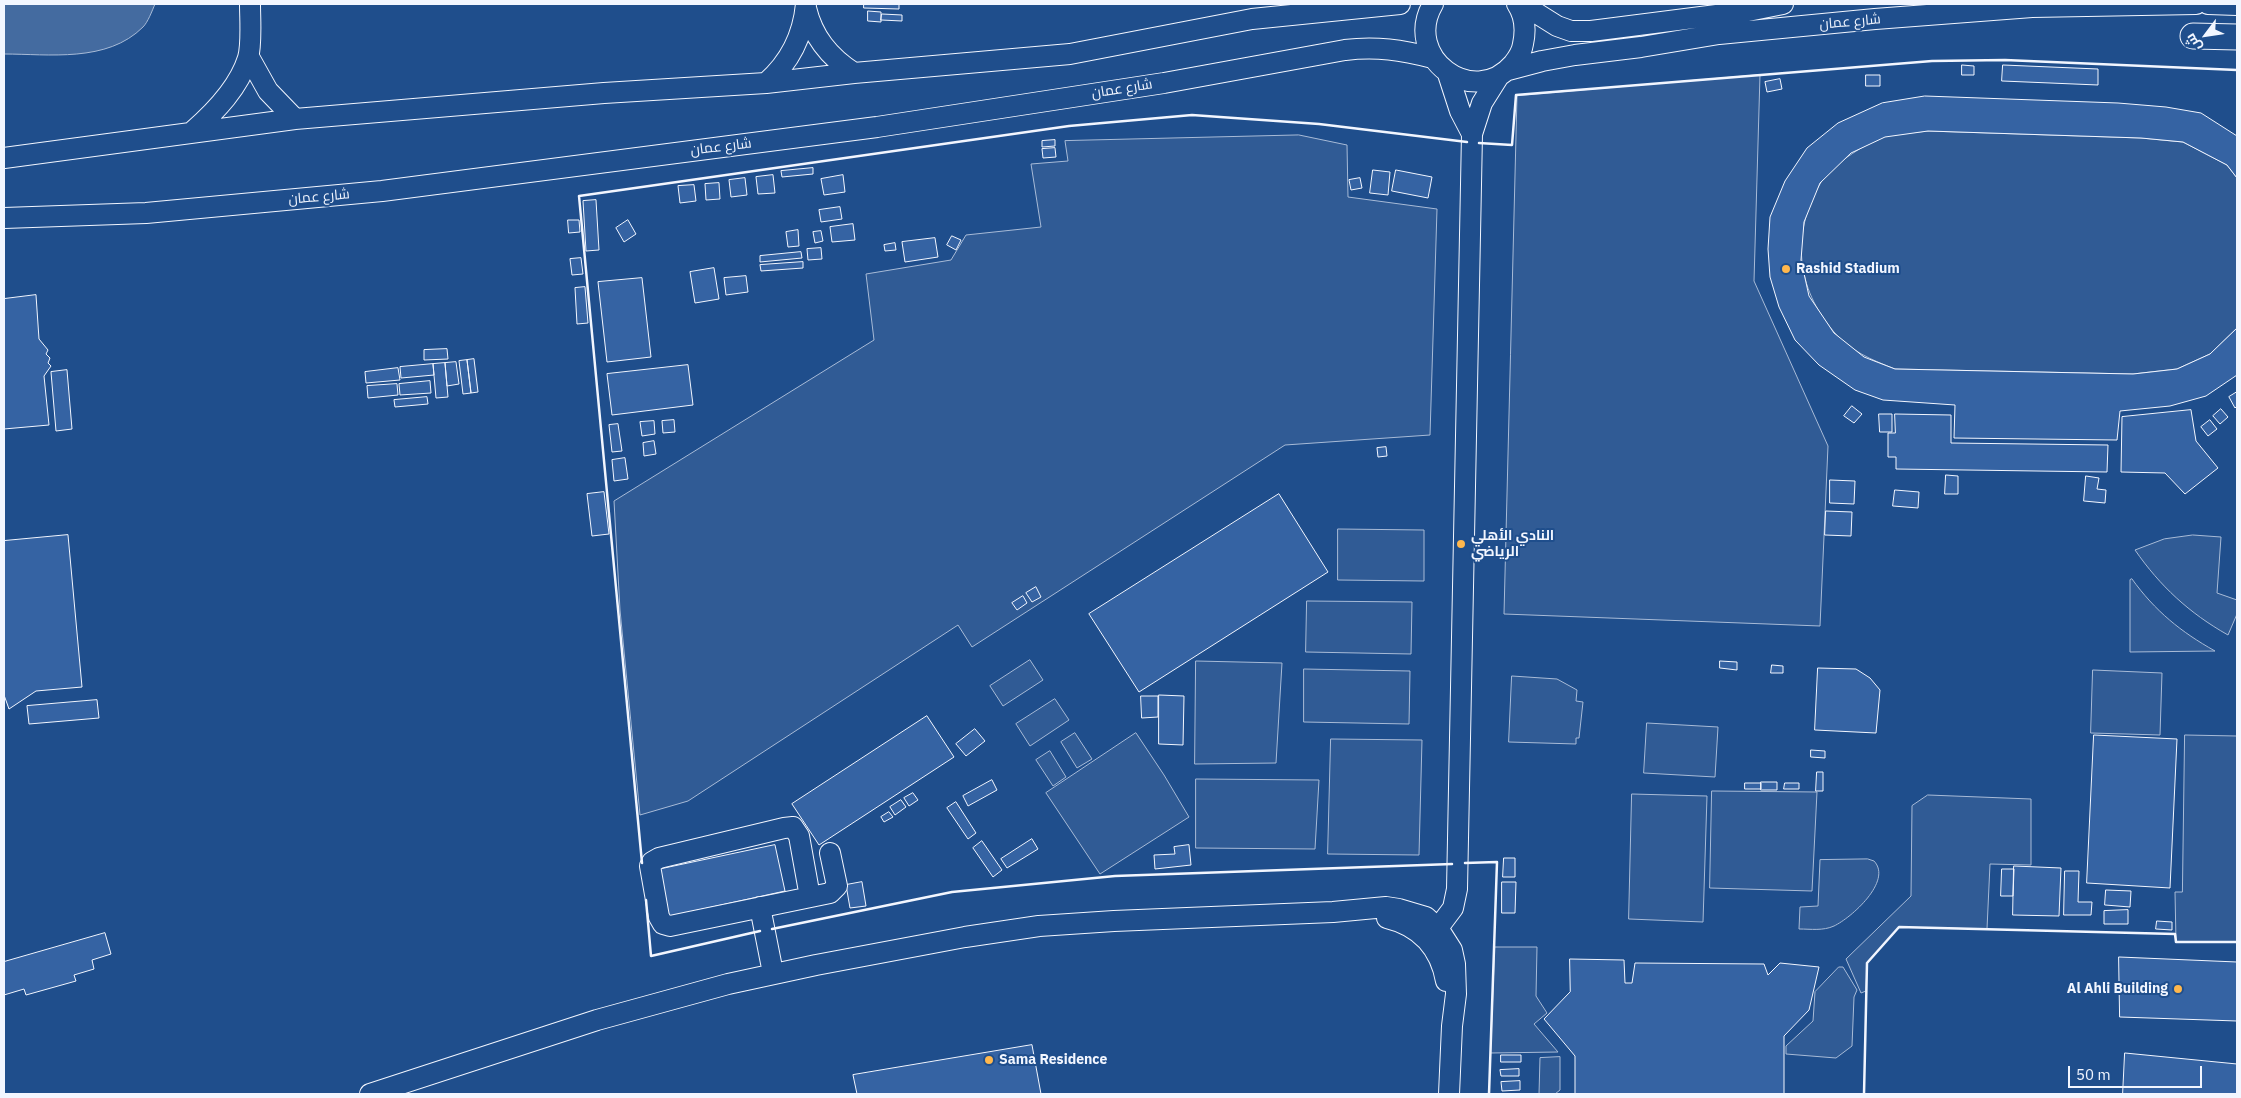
<!DOCTYPE html>
<html>
<head>
<meta charset="utf-8">
<style>
	body { margin:0 }
	#map { position:relative; width:2241px; height:1098px; overflow:hidden; background:#1f4e8c; font-family:"IBM Plex Sans",Cairo,sans-serif }
	canvas { display:block }
	.frame { position:absolute; inset:0; border:5px solid #f2f6ff; pointer-events:none }
	.north { position:absolute; left:2181px; top:10px; width:50px; height:50px; -webkit-text-stroke:4px #1f4e8c; paint-order:stroke; rotate:239deg; font-size:14px; font-weight:700; line-height:20px; text-align:center; color:#f2f6ff }
	.north::after { content:''; display:block; margin:auto; width:18px; height:22px; background:#f2f6ff; clip-path:polygon(50% 0,100% 100%,50% 72%,0 100%) }
	.scale { position:absolute; left:2068px; top:1066px; width:134px; height:22px; box-sizing:border-box; border:2px solid #f2f6ff; border-top:0; padding-left:6px; font-size:15px; line-height:18px; white-space:nowrap; color:#f2f6ff; -webkit-text-stroke:4px #1f4e8c; paint-order:stroke }
</style>
</head>
<body>
<div id="map">
<canvas width="2241" height="1098"></canvas>
<div class="frame"></div>
<div class="north">ش</div>
<div class="scale">50 m</div>
</div>
<script>
const ctx = document.querySelector('canvas').getContext('2d');
ctx.lineJoin = 'round';
function fill(path, color) {
  ctx.fillStyle = color;
  ctx.fill(path, 'evenodd');
}
function trace(path, color, width, dash) {
  ctx.strokeStyle = color;
  ctx.lineWidth = width;
  ctx.lineCap = dash ? 'butt' : 'round';
  ctx.setLineDash(dash || []);
  ctx.stroke(path);
}
function label(font, color, halo, rows, align = 'center') {
  ctx.font = font + ' "IBM Plex Sans",Cairo,sans-serif';
  ctx.lineWidth = 4;
  ctx.setLineDash([]);
  ctx.textBaseline = 'middle';
  ctx.strokeStyle = halo;
  ctx.fillStyle = color;
  for (const [text, x, y, turn = 0] of rows) {
    ctx.save();
    ctx.translate(x, y);
    ctx.rotate((+turn || 0) * Math.PI / 180);
    ctx.textAlign = isNaN(turn) ? turn : align;
    if (halo) ctx.strokeText(text, 0, 0);
    ctx.fillText(text, 0, 0);
    ctx.restore();
  }
}
const green = new Path2D(`
	M1760,75L1754,281L1828,446L1820,626L1504,614L1517,96Z
	M1928,131L2141,138L2183,142L2227,165L2237,178V328L2210,354L2177,369L2133,374L1895,369C1872,360 1850,351 1834,332C1796,288 1791,234 1820,184C1830,166 1863,145 1883,137C1896,132 1914,133 1928,131Z
	M1299,135L1347,145L1348,197L1437,209L1430,435L1285,445L972,647L958,625L688,801L640,815L620,610L614,501L874,340L866,274L951,260L966,235L1041,227L1031,164L1068,161L1065,141Z
	M1338,529L1424,530V581L1338,580Z
	M2193,535L2221,537L2217,593L2237,600V614L2228,635C2189,613 2160,586 2135,550L2164,539Z
	M2132,579C2155,611 2181,632 2215,651L2130,652V580Z
	M1307,601L1412,602L1411,654L1306,652Z
	M1030,660L1043,680L1003,706L990,686Z
	M1196,661L1282,663L1276,763L1195,764Z
	M1304,669L1410,671L1409,724L1304,722Z
	M2093,670L2162,673L2160,735L2091,733Z
	M1512,676L1557,679L1577,690L1576,701L1583,702L1579,738H1576V744L1509,742Z
	M1055,699L1069,720L1030,746L1016,724Z
	M1647,723L1718,727L1715,777L1644,773Z
	M1075,733L1092,759L1077,768L1061,742Z
	M1136,733L1164,775L1189,817L1100,874L1046,793Z
	M2185,735L2237,736V942H2176L2175,892H2182Z
	M1331,739L1422,740L1419,855L1328,854Z
	M1050,751L1066,777L1053,786L1036,760Z
	M1196,779L1319,780L1315,849L1196,848Z
	M1712,791L1817,792L1812,891L1710,888Z
	M1632,794L1707,796L1703,922L1629,919Z
	M1928,795L2031,799V865L1990,864L1987,929L1899,927L1867,963L1866,991L1861,993L1846,959L1911,896L1912,806Z
	M1868,859L1874,861C1893,881 1851,918 1834,926C1823,931 1811,929 1799,929L1800,907L1818,906L1820,860Z
	M1495,947H1537L1536,996L1547,1013L1534,1024L1558,1052L1491,1053Z
	M1839,967H1843L1857,990L1854,997L1852,1046L1836,1058L1786,1054V1046L1813,1021L1815,992Z
	M1560,1057V1090L1555,1094H1539L1540,1058Z`);
const water = new Path2D(`
	M4,4H155C152,11 148,22 143,27C107,63 49,54 4,54Z`);
const building = new Path2D(`
	M864,4H899V9L864,8Z
	M868,11L881,12V22L868,21Z
	M882,14L902,15V21L881,20Z
	M1962,65L1974,66V75H1962Z
	M2003,65L2098,69V85L2002,81Z
	M1866,75H1880V86H1866Z
	M1780,79L1782,89L1767,92L1765,82Z
	M1925,96L2118,103L2166,107L2201,113L2237,136V178L2227,165L2183,142L2141,138L1928,131L1885,137L1851,153L1820,183L1804,222L1801,260L1809,296L1834,333L1864,357L1895,369L2133,374L2177,369L2210,354L2237,328V375L2206,396L2170,406L2120,411L2117,440L1954,438L1955,405L1883,400L1855,390L1819,365L1795,340L1779,307L1770,277L1768,249L1770,217L1785,181L1807,148L1838,123L1882,103Z
	M1055,140V146L1042,147V141Z
	M1055,148L1056,157L1043,158L1042,149Z
	M813,168V174L782,177L781,171Z
	M1373,170L1390,172L1388,195L1370,193Z
	M1396,170L1432,177L1428,198L1392,191Z
	M773,175L775,193L758,194L756,177Z
	M843,175L845,192L824,195L821,179Z
	M745,178L747,195L731,197L729,180Z
	M1360,178L1362,188L1351,190L1349,180Z
	M719,183L720,199L706,200L705,184Z
	M694,185L696,201L680,203L678,186Z
	M596,200L599,250L586,251L583,201Z
	M840,207L842,219L821,222L819,210Z
	M568,220H579L580,232L569,233Z
	M628,220L636,234L624,242L616,228Z
	M853,224L855,240L832,242L830,227Z
	M798,230L799,246L788,247L786,232Z
	M821,231L823,241L815,243L813,232Z
	M952,236L961,240L956,250L947,245Z
	M935,238L938,257L905,262L902,242Z
	M895,243L896,250L885,251L884,245Z
	M821,248L822,259L808,260L807,249Z
	M801,252L802,258L760,262V256Z
	M581,258L583,274L572,275L570,259Z
	M803,262V268L761,271L760,265Z
	M714,268L719,299L695,303L690,272Z
	M746,276L748,292L726,295L724,278Z
	M642,278L651,357L607,362L598,282Z
	M585,287L588,323L577,324L575,288Z
	M36,295L39,339L48,350L46,354L50,358L48,363L51,366L44,376L49,425L4,429V299Z
	M447,349L448,359L424,360V350Z
	M474,359L478,392L471,393L467,360Z
	M467,360L471,393L463,394L459,361Z
	M456,362L459,384L447,386L445,363Z
	M445,363L448,397L436,398L433,364Z
	M433,364L434,375L401,378L400,367Z
	M688,365L693,405L612,415L607,374Z
	M398,368L400,380L366,383L365,372Z
	M67,370L72,429L56,431L51,372Z
	M430,381L431,393L400,395L399,384Z
	M397,384L398,395L368,398L367,386Z
	M2237,392V406L2235,408L2229,397Z
	M427,397L428,404L395,407L394,400Z
	M1852,406L1862,414L1854,423L1844,416Z
	M2221,409L2228,417L2220,424L2213,416Z
	M2191,410L2196,441L2218,468L2185,494L2165,473L2121,472L2122,417Z
	M1879,414H1892V432H1880Z
	M1895,414L1951,415V443L2108,445L2107,472L1896,469V457H1888V433H1895Z
	M674,420L675,432L663,433L662,421Z
	M2210,420L2217,429L2208,436L2201,427Z
	M654,421L655,434L642,436L640,422Z
	M618,424L622,451L612,452L609,425Z
	M654,441L656,454L644,456L643,443Z
	M1386,447L1387,456L1378,457L1377,448Z
	M625,458L628,479L614,481L612,460Z
	M1946,475L1958,476V494H1945Z
	M2086,476L2099,478L2097,489L2106,490L2105,503L2084,501Z
	M1830,480L1855,481L1854,504L1830,503Z
	M1895,490L1919,492L1918,508L1893,506Z
	M604,492L609,534L592,536L587,494Z
	M1279,494L1328,572L1139,692L1089,614Z
	M1826,511L1852,512L1851,536L1825,535Z
	M68,535L82,687L36,691L9,709L4,695V541Z
	M1036,587L1041,597L1032,602L1026,593Z
	M1023,596L1027,603L1017,610L1012,603Z
	M1720,661L1737,662V670L1720,668Z
	M1772,665L1783,666V673H1771Z
	M1818,668L1856,669L1870,678L1880,690L1876,733L1815,730Z
	M1159,695L1184,696L1183,745L1159,744Z
	M1141,696H1158V717L1142,718Z
	M97,700L99,718L29,724L27,706Z
	M927,716L954,757L819,845L792,804Z
	M975,729L985,741L966,756L956,744Z
	M2094,735L2177,739L2170,888L2087,883Z
	M1811,750L1825,751V758L1811,757Z
	M1817,772H1823V791H1816Z
	M992,780L997,790L968,806L963,796Z
	M1761,782H1777V790H1761Z
	M1745,783H1761V789H1745Z
	M1785,783H1799V789H1784Z
	M913,793L918,800L909,806L904,798Z
	M901,800L906,807L895,815L890,807Z
	M956,802L976,833L968,839L947,808Z
	M889,812L893,817L884,822L881,817Z
	M1032,839L1038,849L1007,868L1001,859Z
	M982,841L1002,870L993,877L973,848Z
	M775,845L785,891L662,918L652,871Z
	M1189,845L1191,865L1155,869L1154,855L1175,854L1174,847Z
	M1504,858H1515V877H1503Z
	M2014,866L2061,868L2059,916L2013,915Z
	M2002,869H2014L2013,896H2001Z
	M2065,871H2079L2078,902H2092L2091,915H2064Z
	M862,882L866,906L850,908L846,885Z
	M1502,882H1516L1515,913H1502Z
	M2106,890L2131,891L2130,907L2105,905Z
	M2128,910V924H2104V911Z
	M2157,921L2172,922V930L2156,929Z
	M105,933L111,954L92,960L94,969L74,975L76,981L26,995L24,989L4,995V962Z
	M2119,957L2237,962V1021L2120,1017Z
	M1570,959L1624,960L1625,983H1632L1635,963L1764,964L1768,975L1780,963L1819,967L1809,1010L1784,1036V1094H1575V1056L1544,1019L1570,992Z
	M1032,1045L1041,1094H857L853,1075Z
	M2125,1053L2237,1064V1094H2123Z
	M1501,1055H1521V1062H1501Z
	M1519,1069V1076H1501L1500,1070Z
	M1520,1081V1090L1502,1091L1501,1082Z`);
const minor = new Path2D(`
	M1433,4C1402,57 1473,110 1513,64C1517,59 1522,52 1523,44C1526,30 1525,16 1517,4
	M1522,4L1557,26L1571,31H1591L1748,11L1783,4
	M2208,4L2237,5
	M806,8C813,37 829,57 854,73
	M249,57L268,91L295,119
	M1508,70L1542,61L1575,55L1641,47L1719,34L1875,19L2032,7L2196,4
	M1448,74L1460,111L1472,134
	M766,83C790,62 803,36 806,4
	M193,131C216,111 239,87 248,58C252,44 250,19 250,4
	M4,158L295,119L604,93L766,83L854,73L1070,54L1252,19L1400,4
	M4,218L146,213L382,191L877,127L1164,83L1345,50C1376,46 1402,50 1433,58
	M810,897L799,836L793,827L784,828L659,858L652,862L650,866L659,917L663,924L670,926L830,893L837,886L830,853
	M760,907L773,973
	M1387,918C1420,926 1440,947 1446,981
	M1438,928L1453,908L1457,889L1472,134L1482,103L1499,76
	M370,1094L597,1020L728,984L816,965L965,937L1039,926L1114,921L1333,912L1386,907L1399,909L1426,917L1438,928L1452,950L1455,964L1456,994L1452,1026L1449,1094`);
const major = new Path2D(`
	M2193,36L2237,37`);
const wall = new Path2D(`
	M1479,143L1512,145L1516,95L1932,61L2005,60L2237,70
	M642,863L579,196L1069,126L1192,115L1319,124L1467,142
	M1465,863L1497,862L1489,1094
	M646,900L651,956L760,931
	M772,929L952,892L1115,876L1452,864
	M1864,1094L1867,963L1899,927L2175,934L2176,942H2237`);
const markers = [
	[1786,269,5,"#ffb74d"],
	[1461,544,5,"#ffb74d"],
	[2178,989,5,"#ffb74d"],
	[989,1060,5,"#ffb74d"]
];
const streetNames = [
	["شارع عمان",1850,22,-5],
	["شارع عمان",1122,89,-9],
	["شارع عمان",721,147,-7],
	["شارع عمان",319,197,-5]
];
const poiNames = [
	["Rashid Stadium",1796,269],
	["النادي الأهلي",1471,536],
	["الرياضي",1471,552],
	["Al Ahli Building",2168,989,"right"],
	["Sama Residence",999,1060]
];
fill(green, '#305b95');
trace(green, '#a8bbd7', 1);
fill(water, '#446ba0');
trace(water, '#a8bbd7', 1);
fill(building, '#3563a3');
trace(building, '#f2f6ff', 1);
trace(minor, '#f2f6ff', 22);
trace(major, '#f2f6ff', 27);
trace(minor, '#1f4e8c', 20);
trace(major, '#1f4e8c', 25);
trace(wall, '#f2f6ff', 2.5);
for (const [x, y, r, color] of markers) {
  const dot = new Path2D();
  dot.arc(x, y, r, 0, 2 * Math.PI);
  ctx.fillStyle = color;
  ctx.fill(dot);
  trace(dot, '#1f4e8c', 2);
}
label('14px', '#f2f6ff', '#1f4e8c', streetNames);
label('bold 14px', '#f2f6ff', '#1f4e8c', poiNames, 'left');
</script>
</body>
</html>
